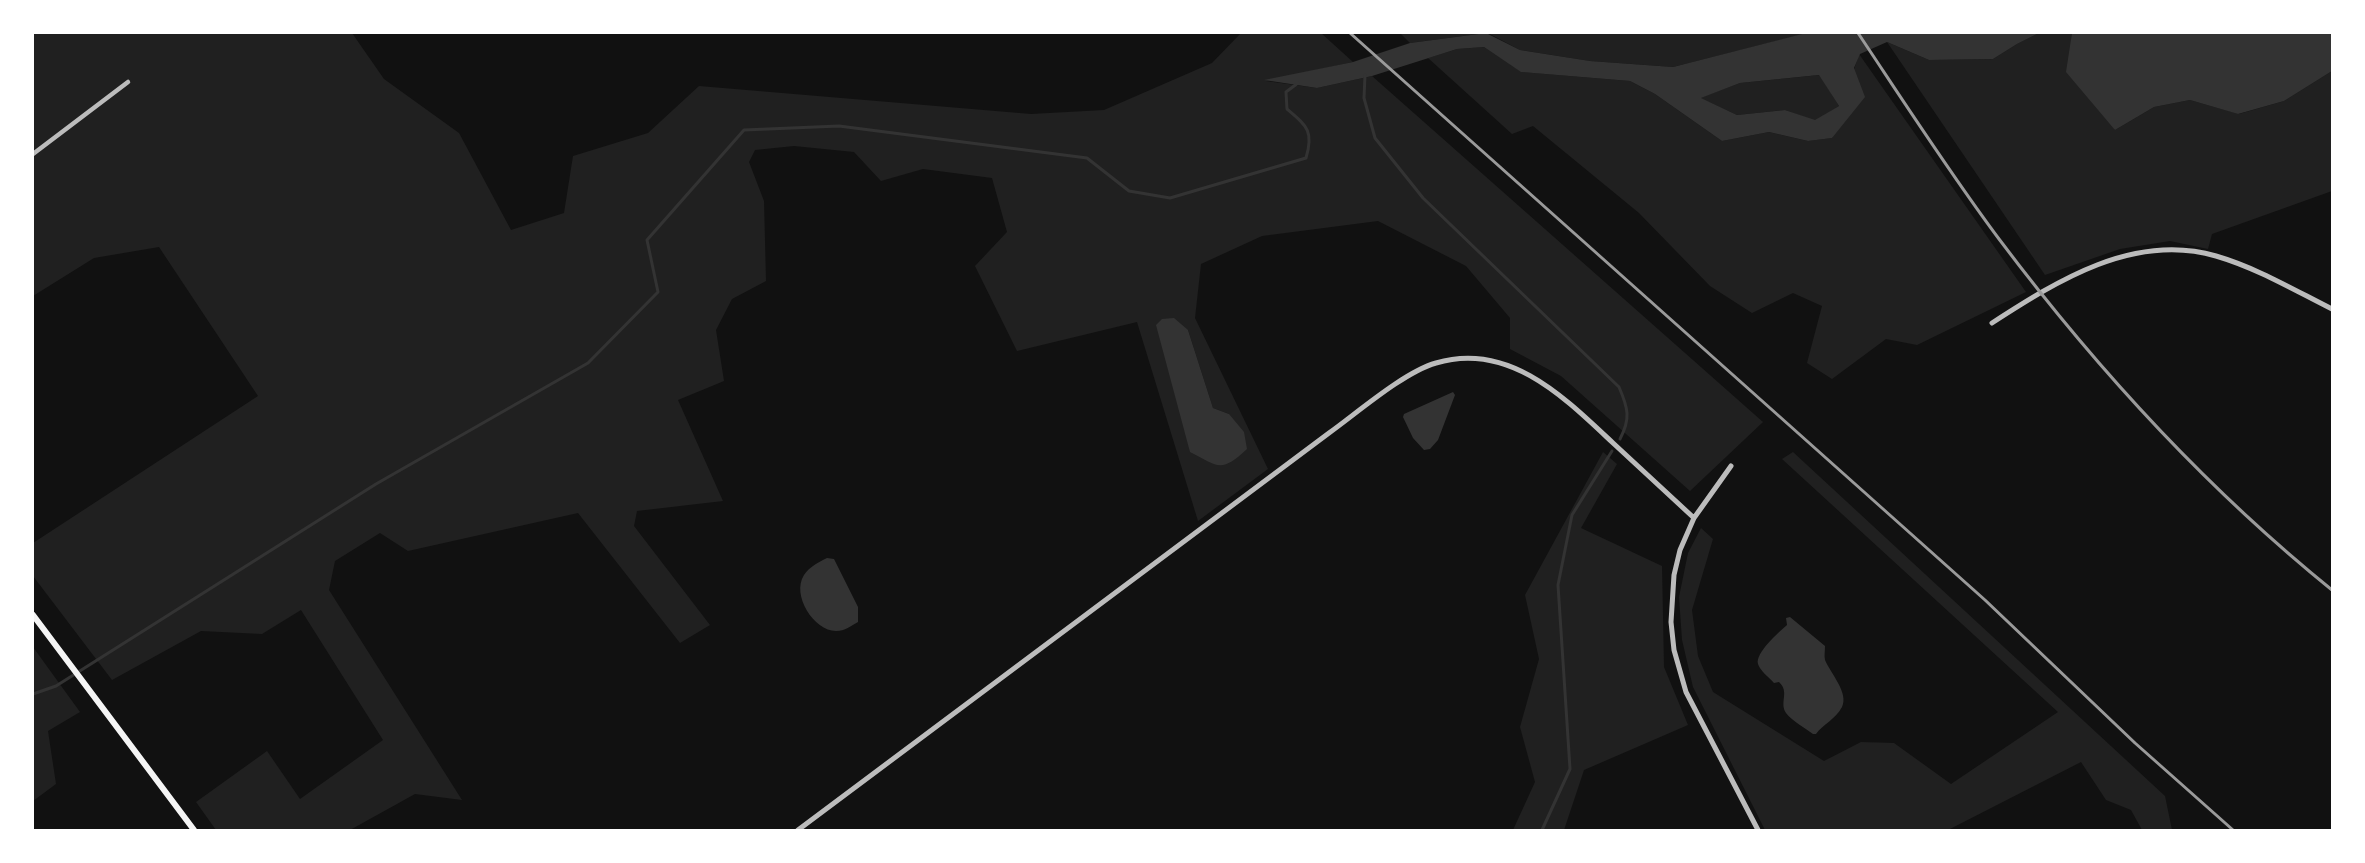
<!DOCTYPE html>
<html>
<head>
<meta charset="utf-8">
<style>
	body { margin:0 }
	#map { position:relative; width:2365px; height:863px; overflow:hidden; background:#111; font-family:Merriweather,serif }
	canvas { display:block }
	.frame { position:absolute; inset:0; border:34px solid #fff; pointer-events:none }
</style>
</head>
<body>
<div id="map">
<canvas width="2365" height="863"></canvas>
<div class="frame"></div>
</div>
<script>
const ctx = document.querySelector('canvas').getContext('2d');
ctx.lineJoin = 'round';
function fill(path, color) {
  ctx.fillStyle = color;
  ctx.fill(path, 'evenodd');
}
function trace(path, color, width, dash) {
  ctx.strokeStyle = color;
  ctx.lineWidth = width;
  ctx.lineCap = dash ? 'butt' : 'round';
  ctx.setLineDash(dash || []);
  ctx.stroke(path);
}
const green = new Path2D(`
	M33,33H352L384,79L459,133L511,230L564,213L573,156L648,133L699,86L1031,114L1104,110L1212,63L1241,33H1321L1353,62L1266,81L1317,88L1372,76L1763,422L1690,491L1561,376L1510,349V318L1466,266L1378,221L1262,236L1201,264L1195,318L1268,469L1198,521L1137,322L1017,351L975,266L1007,232L992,178L923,169L881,181L854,152L794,146L755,150L749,162L764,201L766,281L732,299L716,330L724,381L678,400L723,501L637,511L634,526L710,625L680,643L578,513L408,551L380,533L335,561L329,590L462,800L415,794L350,830H216L196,802L267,751L300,799L383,740L301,610L262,634L201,631L112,680L33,576V543L258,396L159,247L94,258L33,296ZM1188,330L1213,408L1229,414L1190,452Z
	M1400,33H1486L1410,43Z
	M1488,33H1808L1673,67L1590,61L1520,50Z
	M2039,33H2072L2071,46L2115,130L2154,107L2190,100L2239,114L2284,101L2332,71V191L2212,234L2208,249L2170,241L2120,249L2045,275L1887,42L1929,60L1993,59L2017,44Z
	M1484,47L1522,72L1630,81L1655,94L1722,141L1769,132L1808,141L1832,138L1859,54L2026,292L1917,345L1886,339L1832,379L1807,363L1822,306L1793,293L1752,313L1710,286L1639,213L1533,126L1512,134L1428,58L1457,49Z
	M1820,75L1839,106L1815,121L1785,110L1737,115L1700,98L1740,83Z
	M1603,452L1617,464L1581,528L1662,566L1664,667L1688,725L1584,770L1564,830H1513L1535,782L1520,727L1539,659L1525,595Z
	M1793,452L2165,796L2172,830H2142L2131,810L2106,800L2081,762L1948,830H1765L1693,687L1682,640L1679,597L1688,553L1701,528L1713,539L1692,610L1698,656L1713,692L1824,761L1861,742L1894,743L1951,784L2058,712L1782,459Z
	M33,647L80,712L48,731L56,784L33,801Z`);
const water = new Path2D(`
	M1486,33L1520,50L1590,61L1673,67L1806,33H2039L2017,44L1993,59L1929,60L1887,42L1860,54L1854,68L1865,97L1832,138L1808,141L1769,132L1722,141L1655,94L1630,81L1521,72L1484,47L1457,49L1372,76L1317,88L1264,80L1353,62L1410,43ZM1819,75L1839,106L1815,120L1785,110L1737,115L1701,98L1740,83Z
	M2072,33H2332V71L2284,101L2238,114L2190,100L2154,107L2115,130L2066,72Z
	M1174,318L1188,330L1213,408L1229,414L1244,432L1247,449C1221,473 1219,467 1190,452L1156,325L1162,319Z
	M1453,392L1455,395L1438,440L1430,449L1424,450L1413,438L1403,417L1404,414Z
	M827,558L834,559L858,607V622C851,626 845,631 836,631C814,631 791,595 804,575C809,567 819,562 827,558Z
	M1790,617L1825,646C1825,651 1824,656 1825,660C1831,674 1849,693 1842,707C1835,720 1823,724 1816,734H1813C1805,728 1792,721 1786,713C1779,702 1790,692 1779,682L1774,683C1769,677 1760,671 1758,664C1755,653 1779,632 1787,625L1786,618Z`);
const stream = new Path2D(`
	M1365,75L1364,98L1375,138L1423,198L1619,387C1628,408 1631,418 1620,439
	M33,694L56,686L376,484L588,363L658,292L647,240L744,130L839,126L1087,158L1129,191L1170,198L1306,158C1314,131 1307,126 1287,109L1286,92L1298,83
	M1542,830L1570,769L1558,585L1572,515L1612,451`);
const minor = new Path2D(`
	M33,154L128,82`);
const tertiary = new Path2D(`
	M1992,323C2057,281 2134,232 2216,256C2257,268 2294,290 2332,309
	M1731,466L1694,518L1680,550L1674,575L1671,622L1674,650L1686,692L1758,830
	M798,830L1329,433C1357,413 1404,372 1436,363C1509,341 1565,398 1613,443C1640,468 1667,493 1694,518`);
const secondary = new Path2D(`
	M33,615L194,830`);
const rail = new Path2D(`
	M1350,33L1985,600L2135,743L2233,830
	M1858,33C1904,102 1949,172 1999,239C2096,368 2206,488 2332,590`);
fill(green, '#202020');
fill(water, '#333');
trace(stream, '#333', 3);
trace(minor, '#bcbcbc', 4.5);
trace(tertiary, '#bcbcbc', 5);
trace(secondary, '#f5f5f5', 6);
trace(rail, '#9a9a9a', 3);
</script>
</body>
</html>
